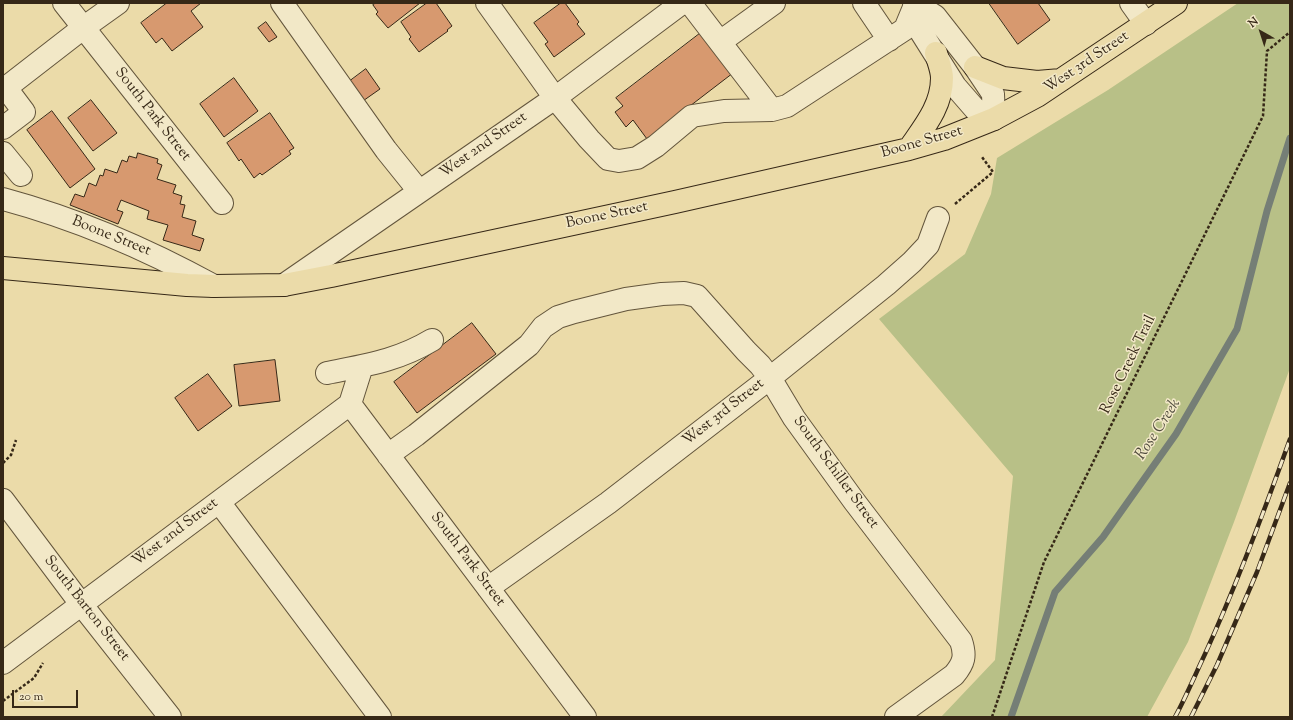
<!DOCTYPE html>
<html>
<head>
<meta charset="utf-8">
<style>
	body { margin:0 }
	#map { position:relative; width:1293px; height:720px; overflow:hidden; background:#ebdba9; font-family:"Sorts Mill Goudy",serif }
	canvas { display:block }
	.frame { position:absolute; inset:0; border:4px solid #362817; pointer-events:none }
	.north { position:absolute; left:1241px; top:12px; width:40px; height:40px; -webkit-text-stroke:3px #f2e8c7; paint-order:stroke; rotate:321deg; font-size:11px; font-weight:700; line-height:16px; text-align:center; color:#362817 }
	.north::after { content:''; display:block; margin:auto; width:14px; height:18px; background:#362817; clip-path:polygon(50% 0,100% 100%,50% 72%,0 100%) }
	.scale { position:absolute; left:12px; top:690px; width:66px; height:18px; box-sizing:border-box; border:2px solid #362817; border-top:0; padding-left:5px; font-size:12px; line-height:14px; white-space:nowrap; color:#362817; -webkit-text-stroke:3px #f2e8c7; paint-order:stroke }
</style>
</head>
<body>
<div id="map">
<canvas width="1293" height="720"></canvas>
<div class="frame"></div>
<div class="north">N</div>
<div class="scale">20 m</div>
</div>
<script>
const ctx = document.querySelector('canvas').getContext('2d');
ctx.lineJoin = 'round';
function fill(path, color) {
  ctx.fillStyle = color;
  ctx.fill(path, 'evenodd');
}
function trace(path, color, width, dash) {
  ctx.strokeStyle = color;
  ctx.lineWidth = width;
  ctx.lineCap = dash ? 'butt' : 'round';
  ctx.setLineDash(dash || []);
  ctx.stroke(path);
}
function label(font, color, halo, rows, align = 'center') {
  ctx.font = font + ' "Sorts Mill Goudy",serif';
  ctx.lineWidth = 3;
  ctx.setLineDash([]);
  ctx.textBaseline = 'middle';
  ctx.strokeStyle = halo;
  ctx.fillStyle = color;
  for (const [text, x, y, turn = 0] of rows) {
    ctx.save();
    ctx.translate(x, y);
    ctx.rotate((+turn || 0) * Math.PI / 180);
    ctx.textAlign = isNaN(turn) ? turn : align;
    if (halo) ctx.strokeText(text, 0, 0);
    ctx.fillText(text, 0, 0);
    ctx.restore();
  }
}
const green = new Path2D(`
	M1238,3H1290V368L1234,522L1188,642L1147,717H941L995,660L1013,476L879,319L965,254L991,194L997,158L1108,90Z`);
const stream = new Path2D(`
	M1011,717L1055,592L1103,537L1176,434L1237,329L1267,211L1290,138`);
const building = new Path2D(`
	M167,3H201L191,11L203,27L172,51L162,38L156,43L141,23Z
	M376,3H420L388,28L376,14L378,12L373,5Z
	M427,3H436L452,26L447,30L448,31L419,52L409,39L411,37L401,22Z
	M561,3H565L579,22L577,24L585,34L554,57L545,44L548,42L534,23Z
	M989,3H1038L1050,20L1018,44Z
	M266,22L277,37L269,42L258,28Z
	M702,32L733,73L647,139L633,120L626,127L615,112L623,106L616,98Z
	M366,69L380,89L360,103L346,84Z
	M234,78L258,111L224,137L200,104Z
	M91,100L117,133L93,151L68,118Z
	M52,111L95,169L70,188L27,130Z
	M270,113L294,148L289,151L291,154L262,175L260,173L254,178L241,159L239,161L227,143Z
	M138,153L158,159L157,163L162,165L157,179L176,185L173,193L182,196L180,204L185,205L182,217L196,221L192,235L204,239L200,251L163,240L168,225L147,219L149,211L121,200L117,210L123,212L118,224L70,205L75,194L84,197L89,183L96,186L100,175L103,176L105,169L117,173L122,160L127,162L129,156L136,158Z
	M472,323L496,354L417,413L394,382Z
	M275,360L280,401L239,406L234,365Z
	M208,374L232,406L198,431L175,398Z`);
const path = new Path2D(`
	M955,204L993,172L982,157
	M3,463L11,455L16,440
	M3,701L34,678L43,663
	M992,717L1044,562L1263,116L1267,51L1290,32`);
const minor = new Path2D(`
	M64,3L222,203
	M282,3L386,150L419,191
	M487,3L555,98L589,139L608,159L619,161L637,158L656,146L692,116L724,111L772,110L787,106L905,29L915,5
	M690,3L772,110
	M864,3L889,40
	M914,3L935,16L975,67L993,94L994,119
	M1131,3L1146,24
	M915,5L916,24L955,86L975,109L994,119
	M720,42L774,3
	M3,90L83,28L118,3
	M3,128L24,112L6,88
	M3,153L21,175
	M3,199C77,219 147,249 214,286
	M284,285L555,98L682,3
	M327,373C366,365 397,361 432,340
	M350,404L585,717
	M350,404L362,366
	M388,455L416,435L529,345L543,327L558,317L574,312L626,299L662,294L684,293L697,296L746,351L760,365L770,378L794,418L854,501L961,641C966,656 964,663 954,675L896,717
	M3,500L81,604L170,717
	M219,502L380,717
	M488,588L608,503L770,378L886,285L912,262L928,245L938,218
	M3,663L350,404`);
const major = new Path2D(`
	M975,67L1003,78L1037,82L1061,80
	M909,149C924,127 942,106 942,78C942,70 938,61 936,53
	M3,268L187,285L214,286L284,285L331,276L675,202L909,149L944,139L994,119L1037,96L1176,3`);
const rail = new Path2D(`
	M1175,717C1186,697 1195,675 1205,654C1237,584 1264,512 1290,439
	M1191,717L1217,665L1257,572L1290,483`);
const streetNames = [
	["West 3rd Street",1087,63,-34],
	["South Park Street",152,115,52],
	["Boone Street",922,143,-16],
	["West 2nd Street",484,146,-35],
	["Boone Street",607,216,-12],
	["Boone Street",111,237,22],
	["Rose Creek Trail",1129,365,-64],
	["West 3rd Street",724,413,-38],
	["South Schiller Street",835,473,54],
	["West 2nd Street",176,533,-37],
	["South Park Street",467,560,53],
	["South Barton Street",86,609,52]
];
const waterNames = [
	["Rose Creek",1159,430,-57]
];
fill(green, '#b8c087');
trace(stream, '#757e76', 7);
fill(building, '#d7996f');
trace(building, '#362817', 1);
trace(minor, '#63553c', 24);
trace(major, '#362817', 24);
trace(path, '#362817', 2.5, [3, 2]);
trace(minor, '#f2e8c7', 22);
trace(major, '#ebdba9', 22);
trace(rail, '#362817', 4.5);
trace(rail, '#f2e8c7', 3, [9]);
label('15px', '#362817', '#f2e8c7', streetNames);
label('italic 16px', '#504c3e', '#f2e8c7', waterNames);
</script>
</body>
</html>
